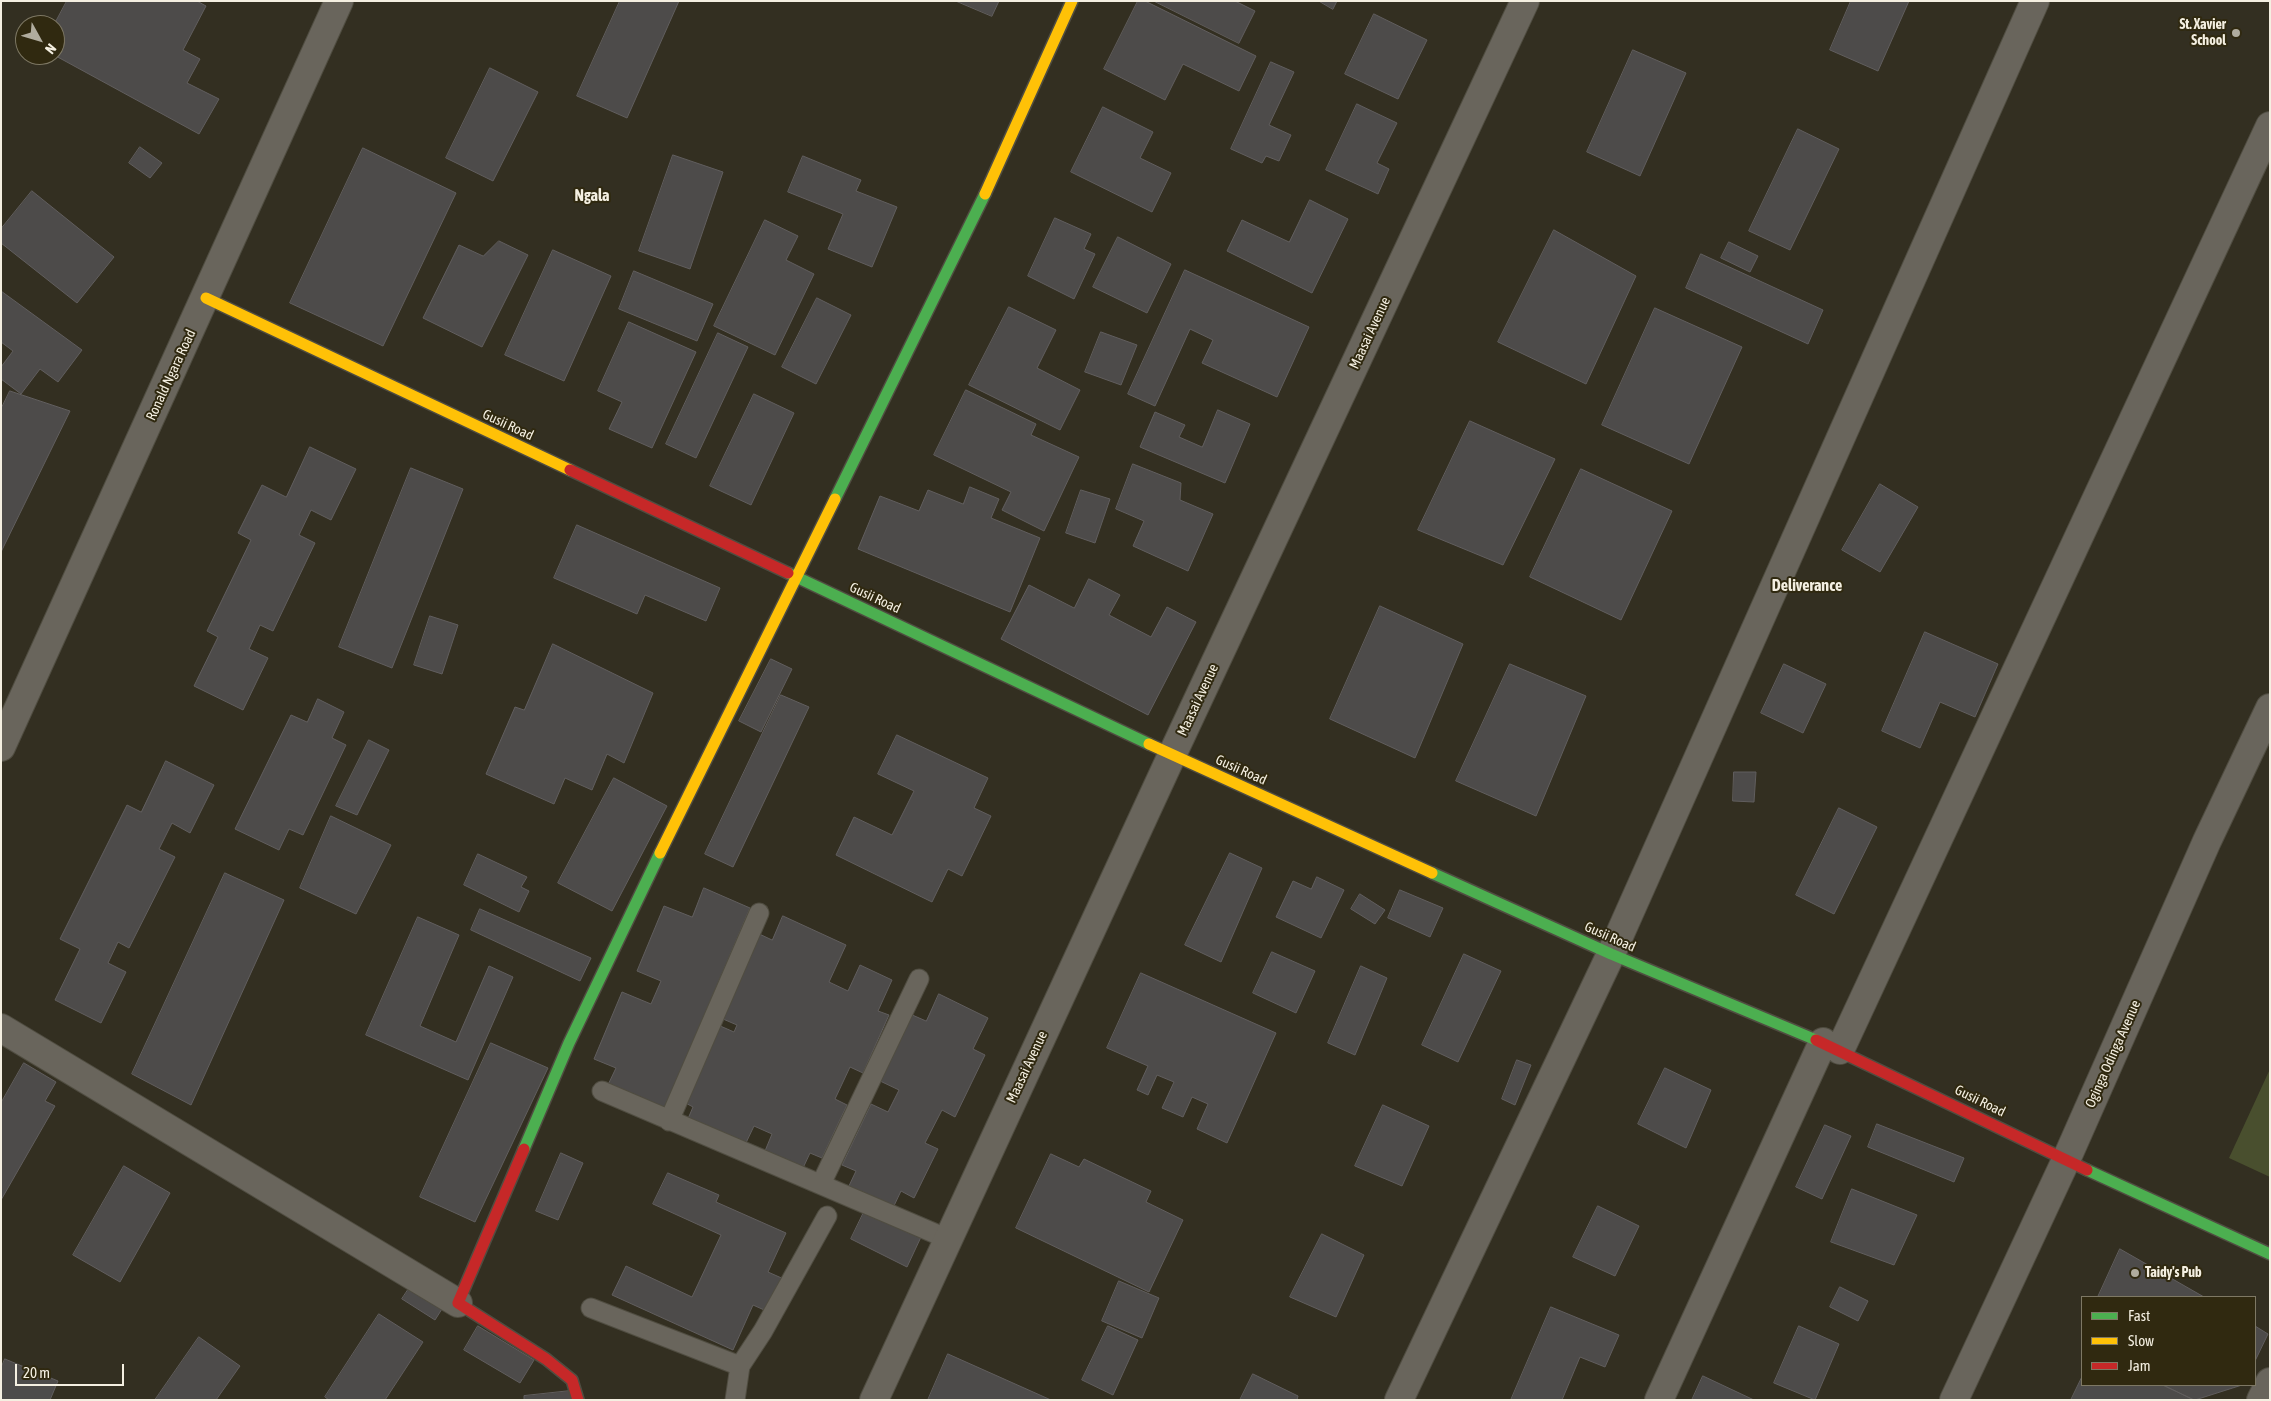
<!DOCTYPE html>
<html>
<head>
<meta charset="utf-8">
<style>
	body { margin:0 }
	#map { position:relative; width:2271px; height:1401px; overflow:hidden; background:#332f21; font-family:"Asap Condensed",sans-serif }
	canvas { display:block }
	.frame { position:absolute; inset:0; border:2px solid #f4efe1; pointer-events:none }
	.legend { position:absolute; left:2081px; top:1296px; width:175px; height:90px; box-sizing:border-box; background:#302910; border:1px solid #7e7864; margin:0; padding:6px 9px; list-style:none; font-size:15px; color:#f4efe1 }
	.legend li { display:flex; align-items:center; gap:10px; height:25px }
	.legend b { width:25px; border:1px solid #7e7864 }
	.north { position:absolute; left:15px; top:15px; width:50px; height:50px; box-sizing:border-box; background:#302910; border:1px solid #7e7864; border-radius:50%; rotate:129deg; font-size:14px; font-weight:700; line-height:20px; text-align:center; color:#f4efe1 }
	.north::after { content:''; display:block; margin:auto; width:18px; height:22px; background:#b0ac9e; clip-path:polygon(50% 0,100% 100%,50% 72%,0 100%) }
	.scale { position:absolute; left:15px; top:1364px; width:109px; height:22px; box-sizing:border-box; border:2px solid #f4efe1; border-top:0; padding-left:6px; font-size:15px; line-height:18px; white-space:nowrap; color:#f4efe1; -webkit-text-stroke:4px #302910; paint-order:stroke }
</style>
</head>
<body>
<div id="map">
<canvas width="2271" height="1401"></canvas>
<div class="frame"></div>
<ul class="legend">
<li><b style="height:6px;background:#4caf50"></b>Fast</li>
<li><b style="height:6px;background:#ffc107"></b>Slow</li>
<li><b style="height:6px;background:#c62828"></b>Jam</li>
</ul>
<div class="north">N</div>
<div class="scale">20 m</div>
</div>
<script>
const ctx = document.querySelector('canvas').getContext('2d');
ctx.lineJoin = 'round';
function fill(path, color) {
  ctx.fillStyle = color;
  ctx.fill(path, 'evenodd');
}
function trace(path, color, width, dash) {
  ctx.strokeStyle = color;
  ctx.lineWidth = width;
  ctx.lineCap = dash ? 'butt' : 'round';
  ctx.setLineDash(dash || []);
  ctx.stroke(path);
}
function label(font, color, halo, rows, align = 'center') {
  ctx.font = font + ' "Asap Condensed",sans-serif';
  ctx.lineWidth = 4;
  ctx.setLineDash([]);
  ctx.textBaseline = 'middle';
  ctx.strokeStyle = halo;
  ctx.fillStyle = color;
  for (const [text, x, y, turn = 0] of rows) {
    ctx.save();
    ctx.translate(x, y);
    ctx.rotate((+turn || 0) * Math.PI / 180);
    ctx.textAlign = isNaN(turn) ? turn : align;
    if (halo) ctx.strokeText(text, 0, 0);
    ctx.fillText(text, 0, 0);
    ctx.restore();
  }
}
const green = new Path2D(`
	M2270,1069V1177L2229,1158Z`);
const building = new Path2D(`
	M67,1H197L206,6L183,50L200,59L187,83L219,99L199,134L54,55V25Z
	M620,1H679L627,118L577,96Z
	M956,1H999L992,16Z
	M1138,1H1145L1256,56L1239,91L1183,64L1165,100L1104,69Z
	M1154,1H1235L1255,11L1239,43Z
	M1319,1H1337L1333,9Z
	M1851,1H1909L1878,71L1830,50Z
	M1374,14L1427,40L1398,99L1345,74Z
	M1633,50L1686,73L1640,176L1587,152Z
	M1271,62L1294,72L1269,125L1291,135L1279,161L1266,156L1262,163L1231,149Z
	M490,68L538,92L493,181L446,158Z
	M1357,104L1397,123L1377,163L1389,169L1378,194L1326,170Z
	M1103,107L1153,132L1140,158L1171,173L1152,212L1071,172Z
	M1798,129L1839,149L1790,250L1749,231Z
	M140,147L162,163L150,178L129,163Z
	M363,148L456,193L383,346L290,303Z
	M673,155L723,172L690,269L639,251Z
	M803,156L861,180L856,191L897,207L872,267L828,249L843,214L788,192Z
	M32,191L114,257L77,303L1,243V229Z
	M1310,200L1348,219L1312,293L1227,251L1242,220L1289,242Z
	M1055,218L1091,234L1084,249L1095,254L1074,299L1028,276Z
	M765,220L798,236L786,260L814,274L775,355L714,326Z
	M1554,230L1636,276L1586,384L1498,342Z
	M1118,237L1171,264L1147,313L1093,287Z
	M499,241L528,255L482,347L423,318L459,245L483,256Z
	M1729,242L1758,256L1750,272L1721,258Z
	M553,250L611,276L564,381L505,355Z
	M1701,254L1823,310L1808,344L1686,288Z
	M1185,270L1309,327L1277,397L1202,363L1213,340L1190,329L1155,406L1128,394Z
	M634,271L713,304L697,341L619,309Z
	M1,291L82,350L58,382L40,369L21,394L1,379V367L13,351L1,342Z
	M817,298L851,315L816,384L782,367Z
	M1009,307L1056,330L1037,368L1080,390L1060,430L969,385Z
	M1655,308L1742,347L1689,464L1602,425Z
	M629,322L696,352L652,448L609,429L622,402L598,391Z
	M1101,332L1137,345L1121,385L1085,372Z
	M718,333L748,347L696,458L666,444Z
	M966,390L1036,424L1031,435L1079,457L1044,531L1002,510L1011,492L934,455Z
	M10,391L70,411L1,552V409Z
	M754,394L794,413L751,505L710,486Z
	M1218,410L1250,424L1225,483L1140,447L1155,412L1185,425L1179,437L1202,447Z
	M1470,421L1555,459L1503,565L1418,530Z
	M310,447L356,469L331,520L311,510L299,535L315,543L273,631L260,625L249,649L268,658L243,710L194,686L218,637L207,631L251,540L238,533L262,485L286,497Z
	M1133,464L1181,483L1180,500L1213,514L1188,571L1133,546L1144,521L1116,509Z
	M411,468L463,489L392,668L339,647Z
	M1581,469L1672,511L1621,620L1530,577Z
	M1880,484L1918,507L1880,572L1842,550Z
	M970,487L999,499L991,518L1040,538L1010,612L858,549L880,496L919,511L928,490L963,504Z
	M1081,490L1110,499L1095,543L1066,533Z
	M577,525L720,588L706,621L645,595L637,614L554,578Z
	M1089,579L1120,595L1109,615L1151,637L1167,607L1196,622L1148,715L1001,639L1029,585L1074,608Z
	M1380,606L1463,644L1415,758L1330,719Z
	M430,616L458,625L442,674L414,665Z
	M1925,632L1998,664L1975,717L1940,702L1920,748L1882,731Z
	M553,644L653,693L624,763L607,754L592,790L565,778L554,804L486,774L515,707L524,710Z
	M771,659L792,669L761,732L739,721Z
	M1510,664L1586,696L1536,816L1456,781Z
	M1784,664L1826,684L1803,733L1761,713Z
	M781,695L809,707L733,867L705,854Z
	M318,699L344,712L332,738L346,745L303,835L289,829L279,850L235,829L291,715L307,722Z
	M897,735L988,778L974,808L991,816L962,876L948,869L932,902L836,855L854,817L892,835L914,791L878,774Z
	M369,740L389,750L357,815L336,806Z
	M166,761L214,785L190,833L172,823L159,849L175,857L129,948L118,942L108,963L126,972L101,1023L55,1000L80,949L60,939L127,805L141,812Z
	M1734,772H1756L1754,802L1733,801Z
	M614,778L667,806L612,911L558,883Z
	M1839,808L1877,827L1834,914L1796,895Z
	M331,816L391,845L356,914L300,888Z
	M1230,853L1262,868L1221,962L1185,945Z
	M478,854L527,877L521,887L529,891L519,912L464,885Z
	M225,873L284,900L191,1105L132,1074Z
	M1317,877L1344,890L1321,938L1276,917L1293,881L1311,889Z
	M704,888L750,908L663,1113L606,1089L616,1068L594,1059L622,992L651,1004L661,981L637,971L664,906L692,917Z
	M1400,890L1443,908L1430,937L1388,918Z
	M1360,894L1385,910L1375,924L1351,909Z
	M480,909L591,958L580,981L471,930Z
	M783,916L846,945L829,982L848,991L860,965L892,980L878,1011L889,1015L863,1073L850,1067L835,1099L847,1105L822,1158L810,1153L803,1168L765,1151L772,1134L754,1126L744,1147L687,1121L693,1107L682,1101L718,1025L734,1032L737,1025L716,1016L755,932L772,940Z
	M418,917L459,935L420,1026L456,1042L489,966L513,977L468,1080L366,1035Z
	M1272,952L1315,971L1296,1013L1253,993Z
	M1464,954L1501,971L1458,1062L1422,1045Z
	M1361,966L1387,978L1355,1055L1328,1043Z
	M1141,973L1276,1033L1227,1143L1197,1129L1208,1104L1192,1097L1183,1117L1162,1108L1174,1082L1157,1075L1148,1095L1137,1090L1148,1066L1107,1048Z
	M939,994L988,1018L973,1049L985,1055L955,1117L942,1110L925,1143L938,1149L914,1198L901,1191L892,1210L848,1188L856,1171L842,1165L871,1104L888,1112L899,1090L878,1080L910,1014L926,1021Z
	M491,1043L548,1068L475,1222L420,1197Z
	M1517,1060L1531,1065L1515,1105L1502,1099Z
	M24,1063L56,1082L45,1101L55,1106L1,1200V1103Z
	M1665,1068L1711,1090L1686,1148L1638,1124Z
	M1383,1105L1429,1126L1402,1186L1355,1166Z
	M1877,1124L1964,1158L1954,1182L1868,1147Z
	M1825,1125L1851,1136L1822,1199L1796,1187Z
	M561,1153L583,1163L558,1220L536,1211Z
	M1051,1154L1079,1167L1084,1159L1151,1191L1146,1202L1183,1220L1149,1292L1016,1228Z
	M124,1166L170,1193L120,1282L73,1255Z
	M668,1173L719,1195L716,1202L786,1233L768,1272L786,1280L771,1313L753,1305L733,1350L612,1295L626,1266L692,1297L721,1235L653,1204Z
	M1852,1189L1917,1215L1894,1265L1831,1242Z
	M1598,1206L1639,1226L1615,1276L1573,1257Z
	M865,1210L921,1237L907,1267L851,1239Z
	M1322,1234L1364,1255L1336,1317L1290,1297Z
	M2120,1249L2204,1297H2098Z
	M414,1281L447,1301L435,1320L402,1299Z
	M1119,1281L1159,1298L1142,1338L1102,1321Z
	M1840,1287L1868,1301L1858,1321L1830,1307Z
	M1551,1307L1619,1335L1605,1367L1580,1357L1562,1400H1511Z
	M379,1314L423,1342L385,1400H329L325,1397Z
	M478,1326L534,1360L520,1383L464,1350Z
	M1108,1326L1138,1340L1113,1395L1082,1380Z
	M1799,1326L1839,1344L1815,1400L1774,1383Z
	M2255,1326L2268,1334L2255,1361Z
	M199,1337L240,1366L216,1400H155Z
	M948,1354L1051,1400H928Z
	M5,1359L58,1381L50,1400H1V1368Z
	M1253,1374L1298,1396L1297,1400H1240Z
	M1703,1376L1754,1400H1692Z
	M2082,1377V1385H2163L2194,1400H2071Z
	M2163,1385H2242L2195,1400Z
	M570,1391L573,1400H524V1396Z`);
const lane = new Path2D(`
	M602,1091L948,1239
	M669,1121L759,913
	M821,1184L919,979
	M591,1308L740,1366
	M735,1400L740,1366L763,1331L827,1216`);
const street = new Path2D(`
	M1,747L339,1
	M1,1028L458,1303
	M1840,1050L2270,126
	M874,1400L1172,755L1525,1
	M1399,1400L1611,954L2035,1
	M1659,1400L1823,1042
	M1954,1400L2066,1160L2207,841L2270,708
	M2261,1400L2270,1382`);
const fast = new Path2D(`
	M835,499L985,194
	M788,573L1149,744
	M1432,873L1611,954L1816,1040
	M524,1149L569,1043L660,853
	M2087,1170L2270,1254`);
const slow = new Path2D(`
	M985,194L1072,1
	M206,298L570,470
	M1149,744L1432,873
	M660,853L835,499`);
const jam = new Path2D(`
	M570,470L788,573
	M1816,1040L2087,1170
	M524,1149L458,1303L546,1359L572,1380L578,1400`);
const markers = [
	[2236,33,5,"#b0ac9e"],
	[2135,1273,5,"#b0ac9e"]
];
const poiNames = [
	["St. Xavier",2226,25],
	["School",2226,41],
	["Taidy's Pub",2145,1273,"left"]
];
const streetNames = [
	["Maasai Avenue",1370,333,-65],
	["Ronald Ngara Road",171,375,-65],
	["Gusii Road",508,425,25],
	["Gusii Road",875,598,25],
	["Maasai Avenue",1198,700,-65],
	["Gusii Road",1241,770,24],
	["Gusii Road",1610,937,24],
	["Oginga Odinga Avenue",2113,1054,-66],
	["Maasai Avenue",1027,1067,-65],
	["Gusii Road",1980,1101,26]
];
const quarterNames = [
	["Ngala",592,196],
	["Deliverance",1807,586]
];
fill(green, '#494f2e');
fill(building, '#4d4b4a');
trace(building, '#615e5e', 1);
trace(lane, '#504d41', 21);
trace(street, '#504d41', 30);
trace(fast, '#504d41', 14);
trace(slow, '#504d41', 14);
trace(jam, '#504d41', 14);
trace(lane, '#69655c', 19);
trace(street, '#69655c', 28);
trace(fast, '#4caf50', 11);
trace(slow, '#ffc107', 11);
trace(jam, '#c62828', 11);
for (const [x, y, r, color] of markers) {
  const dot = new Path2D();
  dot.arc(x, y, r, 0, 2 * Math.PI);
  ctx.fillStyle = color;
  ctx.fill(dot);
  trace(dot, '#302910', 2);
}
label('bold 14px', '#f4efe1', '#302910', poiNames, 'right');
label('14px', '#f4efe1', '#302910', streetNames);
label('bold 16px', '#f4efe1', '#302910', quarterNames);
</script>
</body>
</html>
